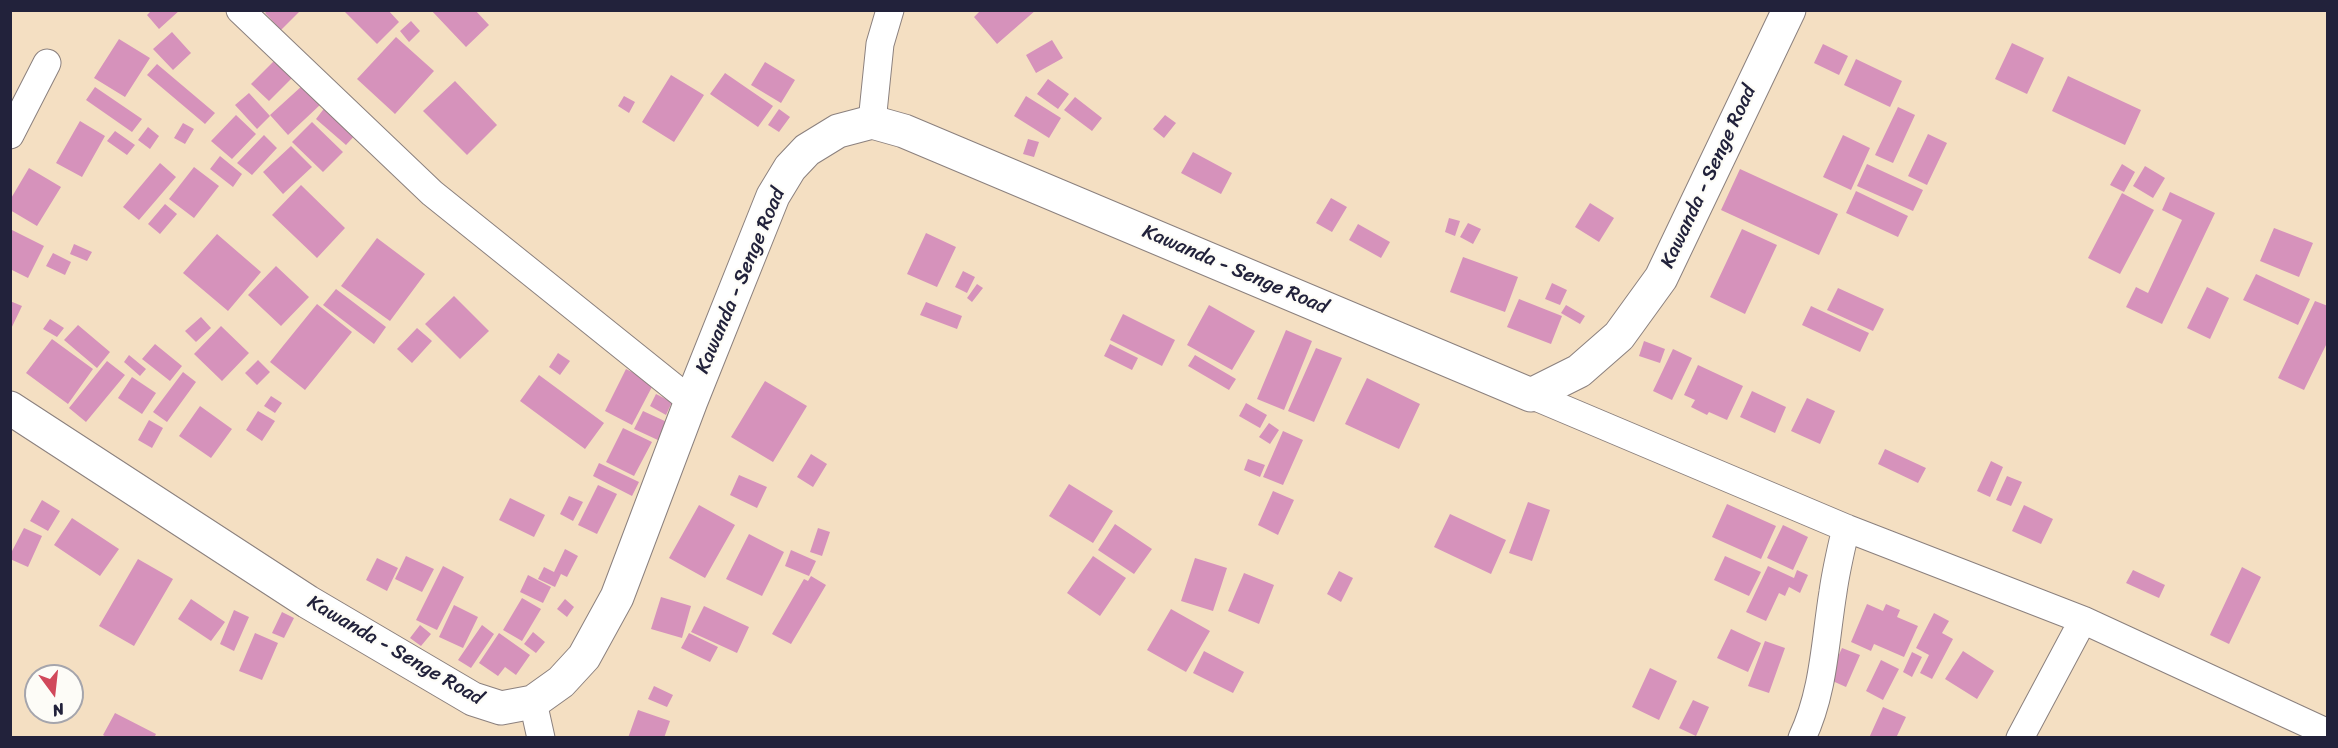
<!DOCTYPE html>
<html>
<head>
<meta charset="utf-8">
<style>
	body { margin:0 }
	#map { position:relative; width:2338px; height:748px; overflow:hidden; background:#f4dfc2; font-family:Sriracha,sans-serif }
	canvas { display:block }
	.frame { position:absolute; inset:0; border:12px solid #22223b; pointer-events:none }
	.north { position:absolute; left:24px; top:664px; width:60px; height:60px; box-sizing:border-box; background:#fdfcf7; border:2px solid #a5a5ac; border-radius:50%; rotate:165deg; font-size:16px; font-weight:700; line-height:24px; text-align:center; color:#22223b }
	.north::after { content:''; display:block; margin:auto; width:21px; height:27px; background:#d1495b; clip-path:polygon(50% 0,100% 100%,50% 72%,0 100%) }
</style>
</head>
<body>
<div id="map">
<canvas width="2338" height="748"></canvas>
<div class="frame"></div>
<div class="north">N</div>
</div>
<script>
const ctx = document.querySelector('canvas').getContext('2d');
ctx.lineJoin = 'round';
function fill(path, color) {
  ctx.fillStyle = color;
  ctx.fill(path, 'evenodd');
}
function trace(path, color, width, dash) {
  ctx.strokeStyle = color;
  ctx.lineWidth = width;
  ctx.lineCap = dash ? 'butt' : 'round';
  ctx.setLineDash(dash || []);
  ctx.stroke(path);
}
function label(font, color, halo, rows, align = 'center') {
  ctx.font = font + ' Sriracha,sans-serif';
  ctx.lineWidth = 4.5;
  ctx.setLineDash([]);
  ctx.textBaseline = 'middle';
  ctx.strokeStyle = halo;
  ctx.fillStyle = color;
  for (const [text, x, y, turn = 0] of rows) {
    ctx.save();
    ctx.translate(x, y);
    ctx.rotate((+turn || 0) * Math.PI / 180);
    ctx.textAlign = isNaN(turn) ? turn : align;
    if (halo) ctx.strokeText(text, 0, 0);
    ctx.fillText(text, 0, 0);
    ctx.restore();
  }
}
const building = new Path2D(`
	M152,10H180L159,29L147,15Z
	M268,10H301L281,30L265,13Z
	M343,10H388L399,22L377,44Z
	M431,10H475L489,25L466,47Z
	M981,10H1036L997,44L974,17Z
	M411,21L420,31L409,42L400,31Z
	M172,32L191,53L173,70L153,49Z
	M396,37L434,71L395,114L357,79Z
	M119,39L150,58L125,97L94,78Z
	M1052,40L1063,58L1036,73L1026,55Z
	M2012,43L2044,58L2027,94L1995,79Z
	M1823,44L1848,56L1839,75L1814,63Z
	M1856,59L1902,81L1890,107L1844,85Z
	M274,61L292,78L269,101L251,84Z
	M765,62L795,80L781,103L751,85Z
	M157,64L215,113L205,124L147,75Z
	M725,73L773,106L758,127L710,94Z
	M671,75L704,95L674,142L642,122Z
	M2068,76L2141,110L2125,145L2052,111Z
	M1048,79L1069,94L1058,109L1037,94Z
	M455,81L497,125L467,155L423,111Z
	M303,85L321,104L288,135L270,115Z
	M95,87L142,119L132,132L86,100Z
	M249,93L270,116L257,129L235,105Z
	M624,96L635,102L629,113L618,106Z
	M1026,96L1061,118L1049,138L1014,116Z
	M1075,97L1102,118L1092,131L1064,110Z
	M326,106L357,133L346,145L316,119Z
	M1898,107L1915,115L1893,163L1875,155Z
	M779,109L790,117L779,132L768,125Z
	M236,115L256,134L232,159L211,141Z
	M1165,115L1176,123L1164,138L1153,129Z
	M80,121L105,136L82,177L56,163Z
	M312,122L343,152L323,172L292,142Z
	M183,123L194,129L185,144L174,138Z
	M148,127L159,136L150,149L138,140Z
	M115,131L135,145L127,155L107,141Z
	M1928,134L1947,143L1927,185L1908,176Z
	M264,135L277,148L252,175L237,163Z
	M1843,135L1870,148L1851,190L1823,177Z
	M1028,139L1039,142L1034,157L1023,154Z
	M291,146L312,167L283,194L263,172Z
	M1193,152L1232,173L1221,194L1181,173Z
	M220,156L242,174L233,187L210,169Z
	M160,163L176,177L139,220L123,207Z
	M1867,164L1923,190L1913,211L1857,186Z
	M2122,164L2135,172L2124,192L2110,185Z
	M2145,166L2165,178L2153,198L2133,186Z
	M194,167L219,186L194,218L169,199Z
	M29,168L61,187L37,226L10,210V200Z
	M1740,169L1838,214L1819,255L1721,210Z
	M301,185L345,228L317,258L272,215Z
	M1856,191L1908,216L1898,237L1846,213Z
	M2170,192L2215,213L2162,324L2126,307L2136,287L2148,293L2182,220L2162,210Z
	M2122,193L2154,210L2120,274L2088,258Z
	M1331,198L1347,207L1332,232L1316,223Z
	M1590,203L1614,218L1599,242L1575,227Z
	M165,204L177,214L160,234L148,224Z
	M1449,218L1460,221L1455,236L1445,232Z
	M1468,223L1481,229L1473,244L1460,237Z
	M1358,224L1390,242L1381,258L1349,240Z
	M2274,228L2313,243L2299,277L2260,261Z
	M10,229L44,246L28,278L10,269Z
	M1742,229L1777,245L1745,314L1710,297Z
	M926,233L956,247L937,287L907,274Z
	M217,234L261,272L228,311L183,273Z
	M377,238L425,274L390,321L341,286Z
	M74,244L92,252L87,261L70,254Z
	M53,253L71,262L65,275L46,266Z
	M1463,257L1518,277L1505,312L1450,292Z
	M276,266L309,297L281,326L248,295Z
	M963,271L975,277L967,293L955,287Z
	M2256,274L2310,299L2298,325L2243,300Z
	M1552,283L1567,290L1560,305L1545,299Z
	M977,284L983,288L972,302L967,298Z
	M2207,287L2229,298L2210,339L2187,328Z
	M1838,288L1884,309L1873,331L1827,310Z
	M336,289L386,327L374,344L323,305Z
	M454,296L489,331L460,359L425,324Z
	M1519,299L1562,316L1551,344L1507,327Z
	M10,301L22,306L10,331Z
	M2315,301L2328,306V341L2304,390L2278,378Z
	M926,302L962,316L957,329L920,315Z
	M317,304L352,332L305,390L270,362Z
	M1209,305L1255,331L1232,370L1187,345Z
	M1566,305L1585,316L1580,324L1561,313Z
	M1811,306L1869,333L1860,352L1802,325Z
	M1123,314L1175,340L1162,366L1110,340Z
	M201,317L211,328L196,342L185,331Z
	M50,319L64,328L57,337L43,329Z
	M78,325L110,352L97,368L64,340Z
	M221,326L249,353L222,381L194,354Z
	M417,328L432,341L412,363L397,349Z
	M1286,330L1312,341L1284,410L1257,399Z
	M52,339L93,369L68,404L26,373Z
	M1644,341L1665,349L1660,363L1639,356Z
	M155,344L182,366L170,381L142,359Z
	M1110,344L1138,358L1132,370L1104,356Z
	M1316,348L1342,358L1314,422L1288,411Z
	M1673,349L1692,358L1672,400L1653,391Z
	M558,353L570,361L560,375L549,367Z
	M129,355L146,369L140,376L124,362Z
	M1195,355L1236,379L1229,390L1188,366Z
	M258,360L270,372L257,385L245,373Z
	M107,361L125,375L86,422L69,408Z
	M1698,365L1743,386L1727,420L1709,412L1707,415L1691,407L1695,400L1684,395Z
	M626,369L654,383L632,425L605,411Z
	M183,372L196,382L167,422L153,412Z
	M539,375L604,423L585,449L520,401Z
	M132,377L156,393L142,414L118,398Z
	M1367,378L1420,404L1399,449L1345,424Z
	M765,381L807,406L773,462L731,437Z
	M1752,391L1786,407L1775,433L1740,417Z
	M656,394L672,402L666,415L650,406Z
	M271,396L282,403L275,413L264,406Z
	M1807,398L1835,411L1820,444L1791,431Z
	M1246,403L1267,415L1260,428L1239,416Z
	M200,406L232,429L211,458L179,436Z
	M258,411L275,421L262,441L246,430Z
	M643,411L669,423L660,441L634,429Z
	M149,420L163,428L152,448L138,440Z
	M1269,423L1279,430L1270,444L1259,437Z
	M623,428L652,442L634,476L606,462Z
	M1283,431L1303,440L1283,485L1263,477Z
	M1885,449L1926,468L1918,483L1878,464Z
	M811,454L827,464L813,487L797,477Z
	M1248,459L1265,465L1260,477L1244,470Z
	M1991,461L2003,467L1990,497L1977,491Z
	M599,463L639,482L632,496L593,476Z
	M739,475L767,487L757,508L730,495Z
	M2007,476L2022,482L2011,506L1996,500Z
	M1069,484L1113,511L1093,543L1049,516Z
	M598,485L617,494L597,534L578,525Z
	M1273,491L1294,500L1278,535L1258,525Z
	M569,496L583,502L573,521L560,514Z
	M510,498L545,515L534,537L499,520Z
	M42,500L60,511L48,531L30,521Z
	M1528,502L1550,510L1532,561L1509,553Z
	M1727,504L1776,526L1761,559L1712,537Z
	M699,505L735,525L705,578L669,558Z
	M2024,505L2053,519L2041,544L2012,531Z
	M1450,514L1506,540L1491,574L1434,547Z
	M72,518L119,549L100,576L54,545Z
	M1115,524L1152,549L1134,574L1098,550Z
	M1783,525L1808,537L1793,570L1767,558Z
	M24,528L42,536L28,567L10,559V555Z
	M818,528L830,532L822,556L810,552Z
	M749,534L784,552L762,596L726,579Z
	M565,549L578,556L567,577L561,574L555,587L538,579L544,567L554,572Z
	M791,550L816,561L809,576L785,566Z
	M406,556L434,569L422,592L395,579Z
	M1093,556L1126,578L1100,616L1067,593Z
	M1725,556L1761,572L1749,596L1714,580Z
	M377,558L398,568L387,591L366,580Z
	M1195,558L1227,568L1213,611L1181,601Z
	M138,559L173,579L134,646L99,626Z
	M443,566L464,577L437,630L416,620Z
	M1768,566L1794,578L1797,570L1808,575L1800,593L1789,587L1785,596L1779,593L1766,621L1746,612Z
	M2242,567L2261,577L2229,644L2210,635Z
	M2133,570L2165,585L2159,598L2126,583Z
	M1339,571L1353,578L1341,602L1327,594Z
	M1244,573L1274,585L1259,624L1228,611Z
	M528,575L551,587L543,603L520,592Z
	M811,576L826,585L791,644L772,634L804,579L808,581Z
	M661,597L691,606L682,638L651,629Z
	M522,598L541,609L522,641L503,630Z
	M191,599L225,622L211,641L178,619Z
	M565,599L574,607L567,617L557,609Z
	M1867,604L1883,611L1886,604L1900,610L1897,617L1918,626L1904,657L1874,644L1871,651L1851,642Z
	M454,605L478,617L463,648L439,637Z
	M704,606L749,627L737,653L691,632Z
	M1171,609L1210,631L1186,672L1147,650Z
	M234,610L249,617L234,651L220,644Z
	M282,612L294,618L284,638L272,633Z
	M1934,613L1949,621L1942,633L1953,639L1932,679L1920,673L1929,655L1916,648Z
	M420,625L431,634L421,646L410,638Z
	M482,625L494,634L471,668L458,660Z
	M1731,629L1761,643L1748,672L1717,658Z
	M533,632L545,642L536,653L524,644Z
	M255,633L278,643L262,680L239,671Z
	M499,633L530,655L516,675L505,667L498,676L479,663Z
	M689,633L718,647L710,662L681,648Z
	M1765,641L1785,648L1769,693L1748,686Z
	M1842,648L1860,655L1846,687L1828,679Z
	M1204,651L1244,672L1233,693L1193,673Z
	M1963,651L1994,671L1977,699L1945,679Z
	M1912,652L1922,657L1912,677L1903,672Z
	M1881,660L1899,669L1883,700L1866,691Z
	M1650,668L1677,681L1659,720L1632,707Z
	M654,686L673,695L667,707L648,699Z
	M1693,700L1709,707L1696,736L1679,728Z
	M1883,707L1906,717L1896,738H1869Z
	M638,710L670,721L664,738H628Z
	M115,713L156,734L154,738H108L103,735Z`);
const minor = new Path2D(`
	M240,10L432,193L691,401
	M872,122L880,44L890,10
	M10,135L47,63
	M1531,395L1846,528L2083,620L2328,733
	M533,702L541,738
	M1802,738C1824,692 1825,641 1833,592C1836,570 1841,549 1846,528
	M2020,738L2083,620`);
const tertiary = new Path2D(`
	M10,408L308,602L473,699L501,708L533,702L561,682L584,657L617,597L691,401L773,196L790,168L807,150L838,131L872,122L904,131L1531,395L1579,371L1619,336L1661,278L1789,10`);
const streetNames = [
	["Kawanda - Senge Road",1709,177,-65],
	["Kawanda - Senge Road",1235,270,23],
	["Kawanda - Senge Road",741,281,-67],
	["Kawanda - Senge Road",395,651,30]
];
fill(building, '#d692bb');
trace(minor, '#8b807e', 29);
trace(tertiary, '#8b807e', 35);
trace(minor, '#fff', 27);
trace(tertiary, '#fff', 33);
label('20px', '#22223b', '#fdfcf7', streetNames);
</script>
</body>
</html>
